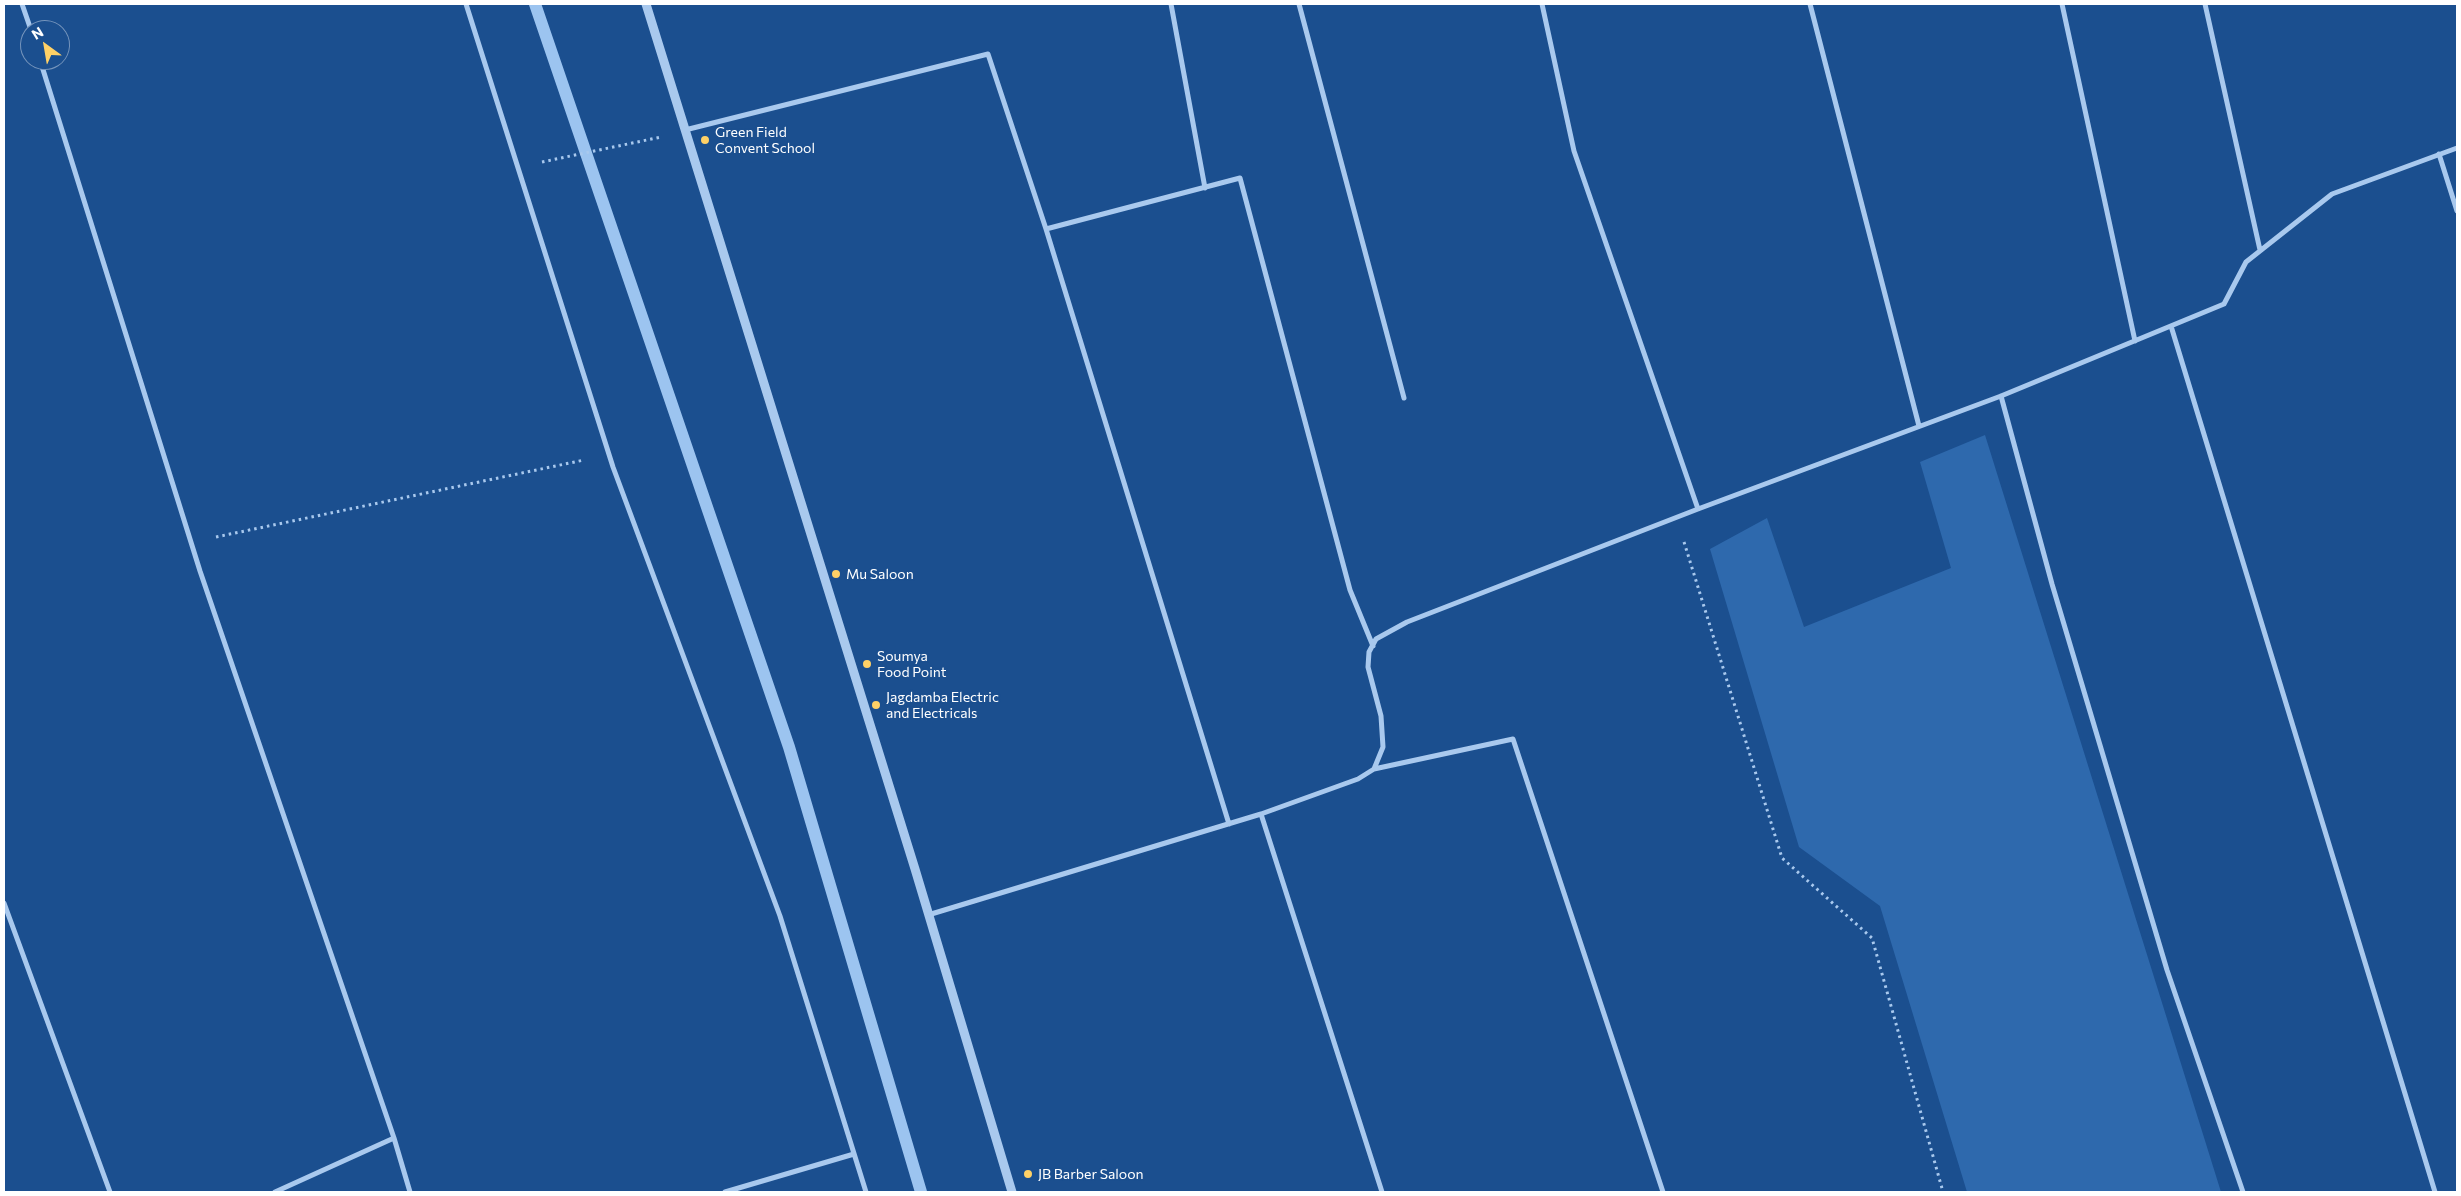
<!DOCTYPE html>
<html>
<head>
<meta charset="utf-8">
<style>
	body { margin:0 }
	#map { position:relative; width:2461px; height:1196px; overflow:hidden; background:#1b4f8f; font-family:Commissioner,sans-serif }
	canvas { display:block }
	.frame { position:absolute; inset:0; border:5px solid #fff; pointer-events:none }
	.north { position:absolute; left:20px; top:20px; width:50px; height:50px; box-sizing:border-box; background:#1b4f8f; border:1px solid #7695bc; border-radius:50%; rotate:328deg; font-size:14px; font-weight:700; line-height:20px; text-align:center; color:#fff }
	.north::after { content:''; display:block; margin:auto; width:18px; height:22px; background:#ffd166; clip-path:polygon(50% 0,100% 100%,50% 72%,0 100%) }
</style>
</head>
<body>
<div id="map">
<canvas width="2461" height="1196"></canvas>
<div class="frame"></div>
<div class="north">N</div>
</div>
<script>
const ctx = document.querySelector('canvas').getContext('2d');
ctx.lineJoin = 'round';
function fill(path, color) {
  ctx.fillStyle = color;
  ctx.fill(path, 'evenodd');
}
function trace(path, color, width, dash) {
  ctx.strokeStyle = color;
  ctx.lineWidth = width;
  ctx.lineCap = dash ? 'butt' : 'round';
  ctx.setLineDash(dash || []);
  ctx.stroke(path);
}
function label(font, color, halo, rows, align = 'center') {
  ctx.font = font + ' Commissioner,sans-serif';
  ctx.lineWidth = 4;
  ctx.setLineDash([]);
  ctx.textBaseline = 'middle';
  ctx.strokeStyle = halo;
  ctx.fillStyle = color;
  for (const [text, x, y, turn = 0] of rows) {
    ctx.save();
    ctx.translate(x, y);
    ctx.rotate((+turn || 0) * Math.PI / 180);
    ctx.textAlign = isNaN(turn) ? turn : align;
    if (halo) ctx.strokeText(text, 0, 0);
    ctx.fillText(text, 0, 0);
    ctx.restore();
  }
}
const green = new Path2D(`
	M1985,435L2221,1192H1967L1880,906L1799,847L1710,549L1767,518L1804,627L1951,568L1920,462Z`);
const stream = new Path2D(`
	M535,4L789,747L921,1192`);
const path = new Path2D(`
	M542,162L661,137
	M216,537L584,460
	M1684,542L1782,858L1872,938L1943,1192`);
const minor = new Path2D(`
	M22,4L31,30
	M466,4L613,467L780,916L866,1192
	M1171,4L1205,188
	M1299,4L1404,398
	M1542,4L1574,151L1698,509
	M1810,4L1919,426
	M2062,4L2135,341
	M2205,4L2260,250
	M40,60L200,571L394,1138L410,1192
	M685,130L988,54L1046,229L1229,824
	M2439,154L2457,211
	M1046,229L1240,178L1350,590L1373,646
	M2171,326L2435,1192
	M2001,396L2052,584L2167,970L2243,1192
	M1374,769L1513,739L1663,1192
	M1261,814L1382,1192
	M4,903L110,1192
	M928,915L1261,814L1358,779L1374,769L1383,747L1381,716L1368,667L1369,652L1376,639L1407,622L1698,509L2001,396L2224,304L2246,262L2332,194L2457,148
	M275,1192L394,1138
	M725,1192L854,1154`);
const tertiary = new Path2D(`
	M646,4L915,869L1012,1192`);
const markers = [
	[705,140,5,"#ffd166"],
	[836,574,5,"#ffd166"],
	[867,664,5,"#ffd166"],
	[876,705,5,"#ffd166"],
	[1028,1174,5,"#ffd166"]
];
const poiNames = [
	["Green Field",715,132],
	["Convent School",715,148],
	["Mu Saloon",846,574],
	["Soumya",877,656],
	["Food Point",877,672],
	["Jagdamba Electric",886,697],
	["and Electricals",886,713],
	["JB Barber Saloon",1038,1174]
];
fill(green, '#2e69ad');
trace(stream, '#9cc4f0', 12);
trace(path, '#a9c9ee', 3, [2.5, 4]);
trace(minor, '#a9c9ee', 5);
trace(tertiary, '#a9c9ee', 9);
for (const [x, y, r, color] of markers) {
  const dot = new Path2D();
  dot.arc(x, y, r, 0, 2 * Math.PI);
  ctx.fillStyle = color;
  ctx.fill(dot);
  trace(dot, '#1b4f8f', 2);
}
label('14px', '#fff', '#1b4f8f', poiNames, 'left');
</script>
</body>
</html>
